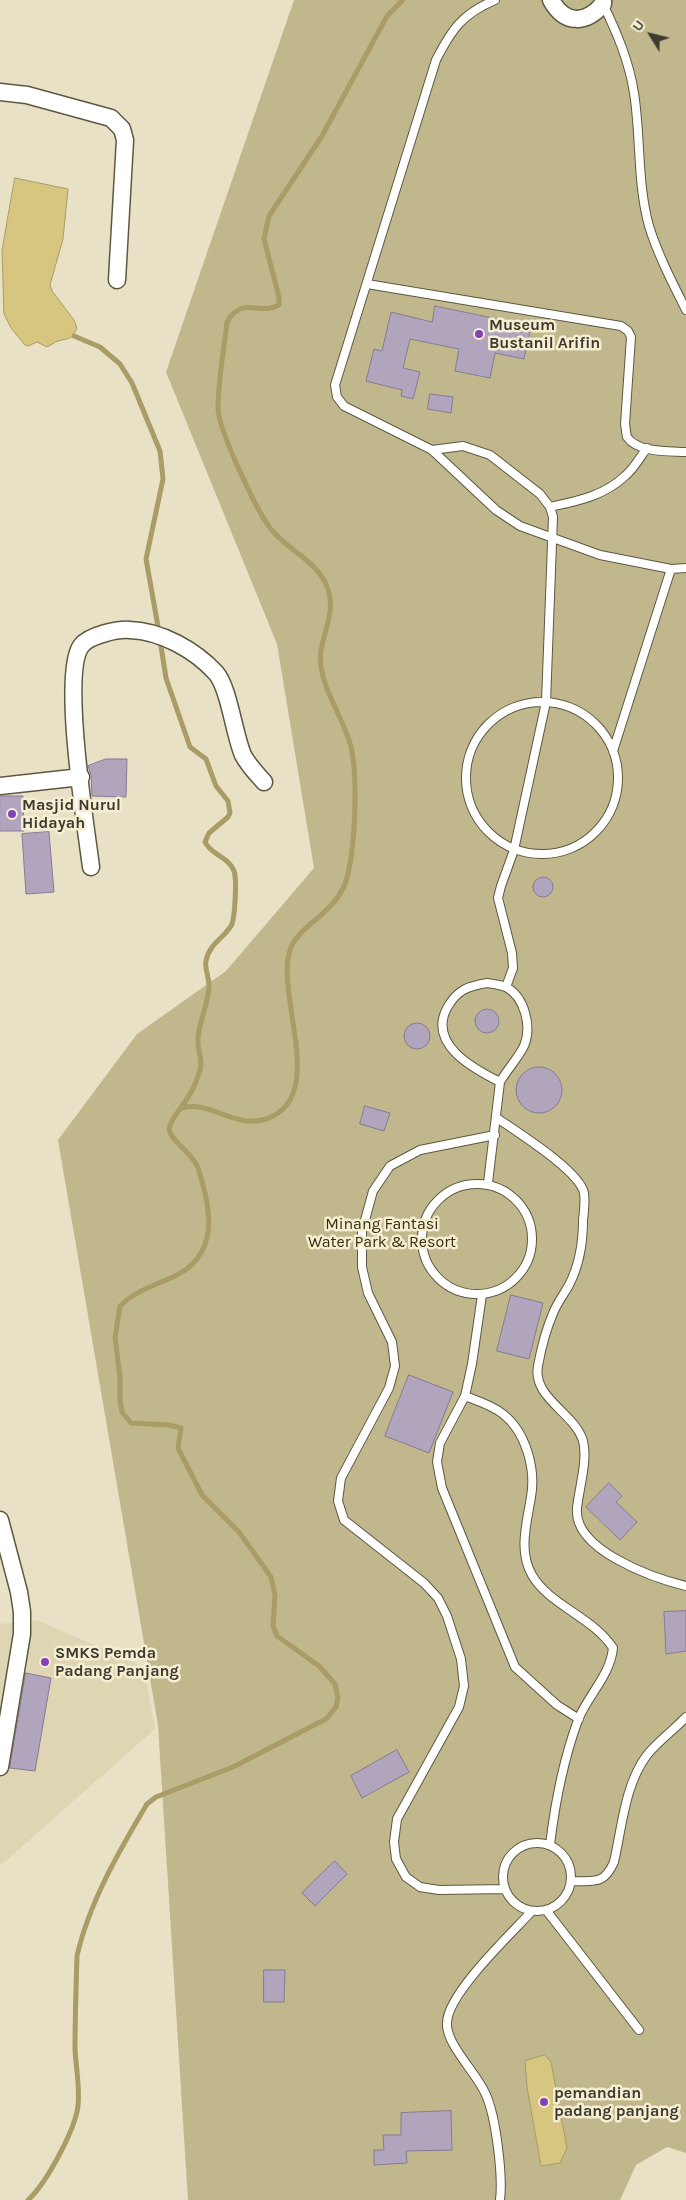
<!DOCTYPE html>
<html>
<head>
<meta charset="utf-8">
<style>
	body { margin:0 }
	#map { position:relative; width:686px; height:2200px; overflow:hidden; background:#e8e1c5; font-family:Karla,sans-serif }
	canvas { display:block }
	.north { position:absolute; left:626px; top:10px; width:50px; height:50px; -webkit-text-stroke:4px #f5eed2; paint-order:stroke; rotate:306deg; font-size:14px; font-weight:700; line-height:20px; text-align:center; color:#3d3a2f }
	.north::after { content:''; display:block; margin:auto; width:18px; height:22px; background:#3d3a2f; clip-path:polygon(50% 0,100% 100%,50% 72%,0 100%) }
</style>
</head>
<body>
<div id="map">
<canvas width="686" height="2200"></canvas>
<div class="north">U</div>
</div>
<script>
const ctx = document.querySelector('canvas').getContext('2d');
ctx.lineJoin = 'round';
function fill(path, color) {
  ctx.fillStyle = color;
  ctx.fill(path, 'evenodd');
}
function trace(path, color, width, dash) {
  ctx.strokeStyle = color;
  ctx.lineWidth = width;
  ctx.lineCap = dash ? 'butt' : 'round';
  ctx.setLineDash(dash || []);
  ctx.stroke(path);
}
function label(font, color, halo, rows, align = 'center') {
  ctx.font = font + ' Karla,sans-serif';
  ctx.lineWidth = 5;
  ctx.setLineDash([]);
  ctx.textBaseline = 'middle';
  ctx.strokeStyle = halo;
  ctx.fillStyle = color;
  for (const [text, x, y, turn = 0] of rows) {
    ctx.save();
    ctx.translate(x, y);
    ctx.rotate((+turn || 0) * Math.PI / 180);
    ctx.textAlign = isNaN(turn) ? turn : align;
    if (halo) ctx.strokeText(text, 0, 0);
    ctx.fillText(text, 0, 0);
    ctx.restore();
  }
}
const built = new Path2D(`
	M37,1620L144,1667L155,1729L0,1866V1624Z`);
const green = new Path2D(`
	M294,0H686V2153L667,2147L636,2165L620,2200H188L158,1725L58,1140L137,1034L226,971L314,868L277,644L166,372Z`);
const water = new Path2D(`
	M15,178L68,189L63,239L50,285L52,291L74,320L77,328C72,340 69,338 58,341C55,342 51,345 47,347L37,342L28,346L25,345L11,328L4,314L2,251Z
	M545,2055L551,2062L567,2148L560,2163L541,2166L527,2087L525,2061Z`);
const stream = new Path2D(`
	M74,336L100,347L120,364L132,383L160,451L163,479L146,559L159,632
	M182,1108C210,1100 234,1129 266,1119C329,1098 275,997 290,950C299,923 340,913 348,874C355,843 359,770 349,740C341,716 325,692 321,667C316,639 341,614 325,582C312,558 286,549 270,528C256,509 219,431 218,409C218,380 224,350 227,322C242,295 259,316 279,305V297L264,239L269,216L322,136L387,16L403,0
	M28,2200C46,2184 75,2130 78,2106C80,2087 76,2068 75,2049C75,2018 76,1987 77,1956C89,1903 119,1851 147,1804L156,1797L233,1767L326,1719L336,1707L338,1698L335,1684L319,1666L277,1636L273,1626L275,1595L271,1577L239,1532L202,1495L178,1448L181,1428L169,1425L131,1423L122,1412L120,1400V1377L115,1338L120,1306C135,1291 155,1285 173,1277C221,1255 211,1208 198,1168C193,1153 170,1141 169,1129C171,1119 177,1114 182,1106C188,1098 195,1086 198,1076C205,1059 197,1054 198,1039C199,1021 208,1005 209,987C210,978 204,970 206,961C209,943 227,936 232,924C235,915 237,879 234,871C229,857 211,855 205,842L209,833L228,817L230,813L228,801L216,786L206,759L190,747L166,678L160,640`);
const building = new Path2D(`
	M435,306L531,326L524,359L495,353L490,378L455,371L459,349L410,339L403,368L420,372L413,399L401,396L402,390L366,381L374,349L382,351L391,312L432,322Z
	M430,394L453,397L451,413L428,409Z
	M106,759H127L126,797L92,796L91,775L88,766Z
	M0,796H23L24,831H0Z
	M49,832L54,892L26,894L22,834Z
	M533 887a10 10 0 1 1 20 0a10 10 0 1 1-20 0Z
	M475 1021a12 12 0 1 1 24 0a12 12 0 1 1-24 0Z
	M404 1036a13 13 0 1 1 26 0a13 13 0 1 1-26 0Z
	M516 1090a23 23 0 1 1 46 0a23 23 0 1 1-46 0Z
	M365,1106L390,1113L384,1131L360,1124Z
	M511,1295L543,1303L529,1359L497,1351Z
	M409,1375L453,1392L429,1453L385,1436Z
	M609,1483L622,1496L616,1502L637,1522L620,1540L586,1507Z
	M686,1611V1651L666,1654L664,1612Z
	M26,1673L51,1678L35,1771L10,1768Z
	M397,1750L409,1772L362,1798L351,1776Z
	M335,1861L347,1874L315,1906L302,1893Z
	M264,1970H285L284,2002H264Z
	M451,2111L452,2150L406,2151L407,2163L374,2165V2150H384L383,2135H401V2113Z`);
const lane = new Path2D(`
	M495,0C462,14 452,29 436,60L335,385L337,397L344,406L432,450L496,510L520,526L600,555L671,569L686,568
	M603,4C617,33 629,61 634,93C641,137 637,183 649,226C658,255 672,282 686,310
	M367,284L621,326L628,331L631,337L625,424C626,428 626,434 627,437C638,453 669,451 686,452
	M432,450L463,446L490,455L540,494L550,507L553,517L546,702L514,850L501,886L498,898L512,953L513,968L506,987
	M550,507C577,501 604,496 625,476C634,469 640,457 647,448
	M466 778a76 76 0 1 1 152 0a76 76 0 1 1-152 0Z
	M613,751L671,569
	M487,983C493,984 501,985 506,987C525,997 532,1027 524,1046C518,1058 507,1070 500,1082C472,1068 428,1044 447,1008C457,990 468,986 487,983Z
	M497,1118C517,1132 580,1171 584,1193C585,1201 584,1212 583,1220C583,1243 580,1264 569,1285C564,1294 558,1302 554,1311C547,1327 541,1349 538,1366C532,1398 575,1413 583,1441C588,1459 579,1489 577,1508C573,1550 653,1578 686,1586
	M495,1135L420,1150L390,1166L373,1191L362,1231V1267L368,1293L392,1342L395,1366L389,1388L341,1478L338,1501L344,1520L424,1583L438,1598L447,1616L461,1659L464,1686L459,1707L397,1819L394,1842L396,1859L406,1877L420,1887L439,1890L505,1889
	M488,1183L500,1082
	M422 1239a55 55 0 1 1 110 0a55 55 0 1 1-110 0Z
	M482,1295L472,1364L465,1396L440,1443L437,1462L442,1488L515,1667L557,1705L579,1719
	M465,1396C478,1401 492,1405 503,1414C526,1432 536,1469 531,1497C527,1522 518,1551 532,1575C549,1605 593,1617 613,1648C610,1676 588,1695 578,1720C563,1761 555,1803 550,1845
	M503 1877a34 34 0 1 1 68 0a34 34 0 1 1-68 0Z
	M571,1881C594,1881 604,1885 614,1862C622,1827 625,1784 647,1755C658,1741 674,1730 686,1717
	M546,1910L639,2030
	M500,2200C503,2176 496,2117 486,2095C477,2073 445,2044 447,2022C449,1992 511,1934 532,1911`);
const street = new Path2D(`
	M551,0C565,25 586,24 603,4V0
	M0,92L27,95L111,118L122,129L125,140L117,280
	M0,786L81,777
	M91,867C86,827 61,674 81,646C89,635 118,629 130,630C161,631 195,650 216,673C229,688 234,734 243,755C248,765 257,774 264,782
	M0,1520L19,1592L22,1612V1634L0,1767`);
const markers = [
	[479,334,5,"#8442b7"],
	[12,814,5,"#8442b7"],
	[45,1662,5,"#8442b7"],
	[544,2102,5,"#8442b7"]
];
const poiNames = [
	["Museum",489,325],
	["Bustanil Arifin",489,343],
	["Masjid Nurul",22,805],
	["Hidayah",22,823],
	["SMKS Pemda",55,1653],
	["Padang Panjang",55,1671],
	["pemandian",554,2093],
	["padang panjang",554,2111]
];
const parkNames = [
	["Minang Fantasi",382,1224],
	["Water Park & Resort",382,1242]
];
fill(built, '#ded6b3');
fill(green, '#c1b78c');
fill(water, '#d7c67f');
trace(water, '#a99c67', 1);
trace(stream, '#a99c67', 5);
fill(building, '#b1a5be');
trace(building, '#867b92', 1);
trace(lane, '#5e5840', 10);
trace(street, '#5e5840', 19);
trace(lane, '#fff', 8);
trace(street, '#fff', 16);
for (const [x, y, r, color] of markers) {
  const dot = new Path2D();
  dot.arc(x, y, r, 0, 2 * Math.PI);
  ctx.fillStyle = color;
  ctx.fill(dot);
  trace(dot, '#f5eed2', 2);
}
label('bold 16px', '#3d3a2f', '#f5eed2', poiNames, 'left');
label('16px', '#362e0f', '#f5eed2', parkNames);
</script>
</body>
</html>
